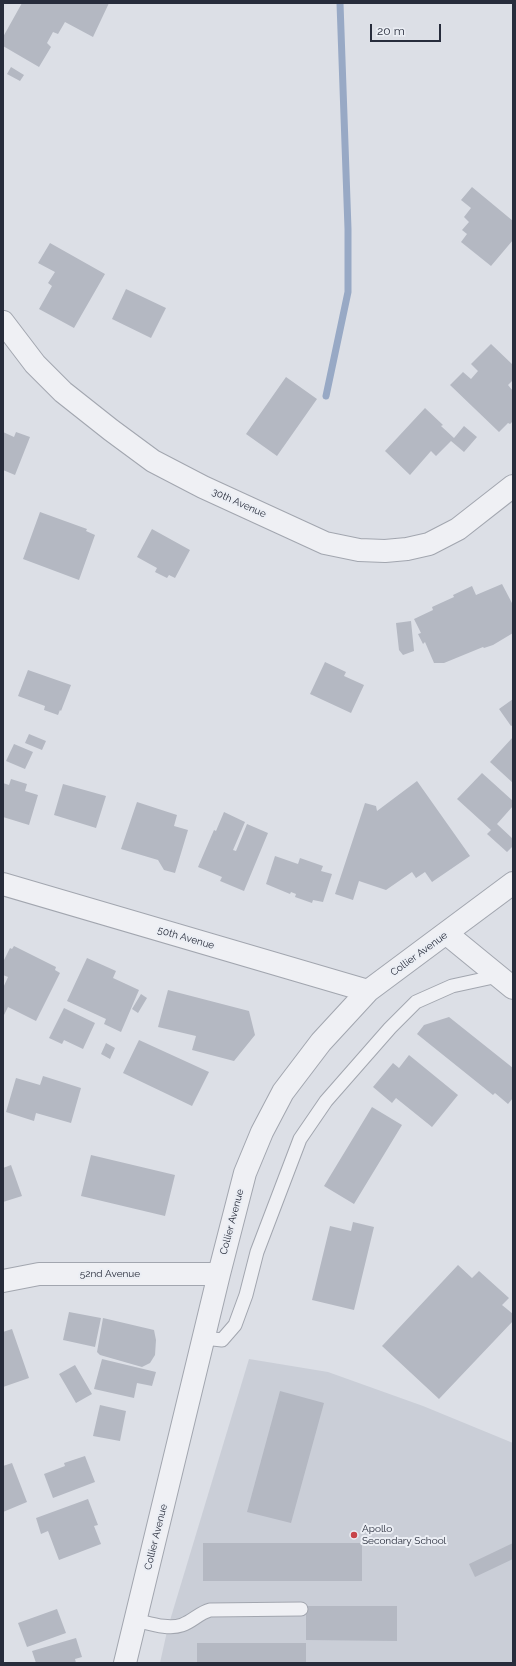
<!DOCTYPE html>
<html>
<head>
<meta charset="utf-8">
<style>
	body { margin:0 }
	#map { position:relative; width:516px; height:1666px; overflow:hidden; background:#dcdfe6; font-family:Raleway,sans-serif }
	canvas { display:block }
	.frame { position:absolute; inset:0; border:4px solid #272c3b; pointer-events:none }
	.scale { position:absolute; left:370px; top:24px; width:71px; height:18px; box-sizing:border-box; border:2px solid #272c3b; border-top:0; padding-left:5px; font-size:12px; line-height:14px; white-space:nowrap; color:#272c3b; -webkit-text-stroke:3px #ebeef4; paint-order:stroke }
</style>
</head>
<body>
<div id="map">
<canvas width="516" height="1666"></canvas>
<div class="frame"></div>
<div class="scale">20 m</div>
</div>
<script>
const ctx = document.querySelector('canvas').getContext('2d');
ctx.lineJoin = 'round';
function fill(path, color) {
  ctx.fillStyle = color;
  ctx.fill(path, 'evenodd');
}
function trace(path, color, width, dash) {
  ctx.strokeStyle = color;
  ctx.lineWidth = width;
  ctx.lineCap = dash ? 'butt' : 'round';
  ctx.setLineDash(dash || []);
  ctx.stroke(path);
}
function label(font, color, halo, rows, align = 'center') {
  ctx.font = font + ' Raleway,sans-serif';
  ctx.lineWidth = 4;
  ctx.setLineDash([]);
  ctx.textBaseline = 'middle';
  ctx.strokeStyle = halo;
  ctx.fillStyle = color;
  for (const [text, x, y, turn = 0] of rows) {
    ctx.save();
    ctx.translate(x, y);
    ctx.rotate((+turn || 0) * Math.PI / 180);
    ctx.textAlign = isNaN(turn) ? turn : align;
    if (halo) ctx.strokeText(text, 0, 0);
    ctx.fillText(text, 0, 0);
    ctx.restore();
  }
}
const built = new Path2D(`
	M249,1359L328,1372L423,1406L513,1443V1663H160L168,1627Z`);
const stream = new Path2D(`
	M326,396L348,292V229L340,3`);
const building = new Path2D(`
	M22,3H109L93,37L65,22L58,34L53,32L47,43L51,47L39,67L3,46V37Z
	M11,67L24,75L20,81L7,74Z
	M472,187L513,221V240L491,266L461,242L467,234L462,230L469,222L464,217L471,208L461,200Z
	M50,243L105,274L74,328L39,309L52,286L48,283L55,272L38,263Z
	M126,289L166,308L151,338L112,319Z
	M491,344L513,365V380L508,385L513,391V421L510,424L508,423L499,432L450,385L463,372L471,379L478,371L471,364Z
	M286,377L317,399L277,456L246,434Z
	M425,408L443,425L441,426L454,438L464,426L477,437L464,452L451,441L436,456L431,451L410,475L385,451Z
	M3,432L14,437L16,432L30,437L15,475L3,470Z
	M40,512L87,529L86,531L95,535L79,580L23,559Z
	M152,529L190,550L175,578L169,575L167,578L155,572L157,568L137,557Z
	M502,584L513,605V633L493,645L484,648L483,647L444,663H434L425,642L423,644L418,634L421,633L414,619L433,610L432,607L454,597L453,595L472,586L476,595Z
	M411,621L414,651L403,655L399,650L396,623Z
	M325,662L346,672L344,676L364,685L351,713L310,694Z
	M28,670L71,685L61,711L60,710L58,715L44,710L45,706L18,696Z
	M513,699V725L511,726L499,709Z
	M29,734L46,741L42,750L25,743Z
	M513,737V783L490,762Z
	M14,744L33,752L25,769L6,761Z
	M482,773L513,801V806L497,824L513,839V846L507,852L487,834L491,830L457,799Z
	M11,779L27,784L25,791L38,795L29,825L3,817V783L9,785Z
	M417,781L470,856L432,882L425,872L416,878L412,872L386,890L359,881L353,900L335,894L365,803L376,806L377,811Z
	M63,784L106,796L96,828L54,815Z
	M137,802L177,815L174,826L188,830L175,873L164,870L158,860L121,849Z
	M224,812L245,822L233,850L236,851L247,824L268,833L244,891L220,881L222,877L198,867L214,830L216,831Z
	M275,856L298,864L300,858L323,866L321,871L332,874L323,902L313,900L312,903L295,897L296,894L291,892L290,894L266,884Z
	M14,946L56,967L55,970L60,973L36,1021L8,1007L3,1017V988L8,977L3,975V962L10,948L12,949Z
	M87,958L116,971L113,978L139,990L121,1032L104,1024L106,1019L67,1001Z
	M168,990L249,1011L255,1035L234,1061L192,1050L196,1036L158,1027Z
	M141,994L147,998L138,1013L132,1009Z
	M64,1008L95,1023L83,1049L64,1040L62,1044L49,1038Z
	M449,1017L513,1068V1098L508,1104L495,1093L493,1095L417,1034L424,1025Z
	M139,1040L209,1072L192,1106L123,1073Z
	M106,1043L115,1048L110,1059L101,1054Z
	M409,1055L458,1095L432,1127L396,1098L392,1103L373,1087L393,1063L399,1068Z
	M43,1076L81,1088L71,1123L36,1113L34,1121L6,1112L16,1078L40,1085Z
	M372,1107L402,1125L354,1204L324,1186Z
	M91,1155L175,1175L165,1216L81,1196Z
	M11,1165L22,1196L3,1202V1168Z
	M353,1222L374,1227L354,1310L312,1300L330,1226L351,1231Z
	M458,1265L472,1278L479,1271L509,1298L502,1305L513,1314V1321L439,1399L382,1346Z
	M69,1312L101,1318L95,1347L63,1340Z
	M103,1318L154,1330L156,1340L155,1355L150,1363L142,1367L100,1355L97,1352Z
	M12,1329L29,1378L3,1387V1332Z
	M102,1359L156,1372L152,1386L137,1383L134,1398L94,1389Z
	M75,1365L92,1394L76,1403L59,1374Z
	M280,1391L324,1403L291,1523L247,1512Z
	M100,1405L126,1411L120,1441L93,1436Z
	M85,1456L95,1482L53,1498L44,1474L65,1466L64,1463Z
	M12,1463L27,1502L3,1512V1466Z
	M88,1499L98,1525L94,1526L101,1544L59,1560L48,1531L41,1534L36,1518Z
	M203,1543H362V1581H203Z
	M513,1543V1559L475,1577L469,1564Z
	M306,1606H397V1641L306,1640Z
	M57,1609L66,1633L27,1647L18,1623Z
	M76,1638L82,1657L75,1659L76,1663H36L32,1651Z
	M197,1643H306V1663H197Z`);
const lane = new Path2D(`
	M204,1338L222,1340L235,1325L246,1295L257,1252L300,1139L326,1101L390,1028L416,1002L452,986L498,976
	M135,1620C149,1623 168,1630 182,1625C193,1621 199,1613 210,1610L301,1609`);
const street = new Path2D(`
	M3,322L35,364L63,392L111,430L153,461L203,487L325,543L359,550L385,551L407,549L429,544L458,529L513,486
	M3,884L368,991
	M447,934L513,988
	M3,1281L39,1274H219
	M125,1663L219,1274L245,1173L262,1132L283,1092L321,1042L368,991L513,883`);
const markers = [
	[354,1535,4,"#c84449"]
];
const streetNames = [
	["30th Avenue",239,503,24],
	["50th Avenue",186,938,16],
	["Collier Avenue",419,954,-36],
	["Collier Avenue",232,1222,-75],
	["52nd Avenue",110,1274],
	["Collier Avenue",156,1537,-76]
];
const poiNames = [
	["Apollo",362,1529],
	["Secondary School",362,1541]
];
fill(built, '#caced7');
trace(stream, '#98a9c5', 7);
fill(building, '#b4b8c2');
trace(lane, '#a2a6af', 15);
trace(street, '#a2a6af', 24);
trace(lane, '#eff0f4', 13);
trace(street, '#eff0f4', 22);
for (const [x, y, r, color] of markers) {
  const dot = new Path2D();
  dot.arc(x, y, r, 0, 2 * Math.PI);
  ctx.fillStyle = color;
  ctx.fill(dot);
  trace(dot, '#ebeef4', 1.5);
}
label('10px', '#272c3b', '#ebeef4', streetNames);
label('10px', '#272c3b', '#ebeef4', poiNames, 'left');
</script>
</body>
</html>
